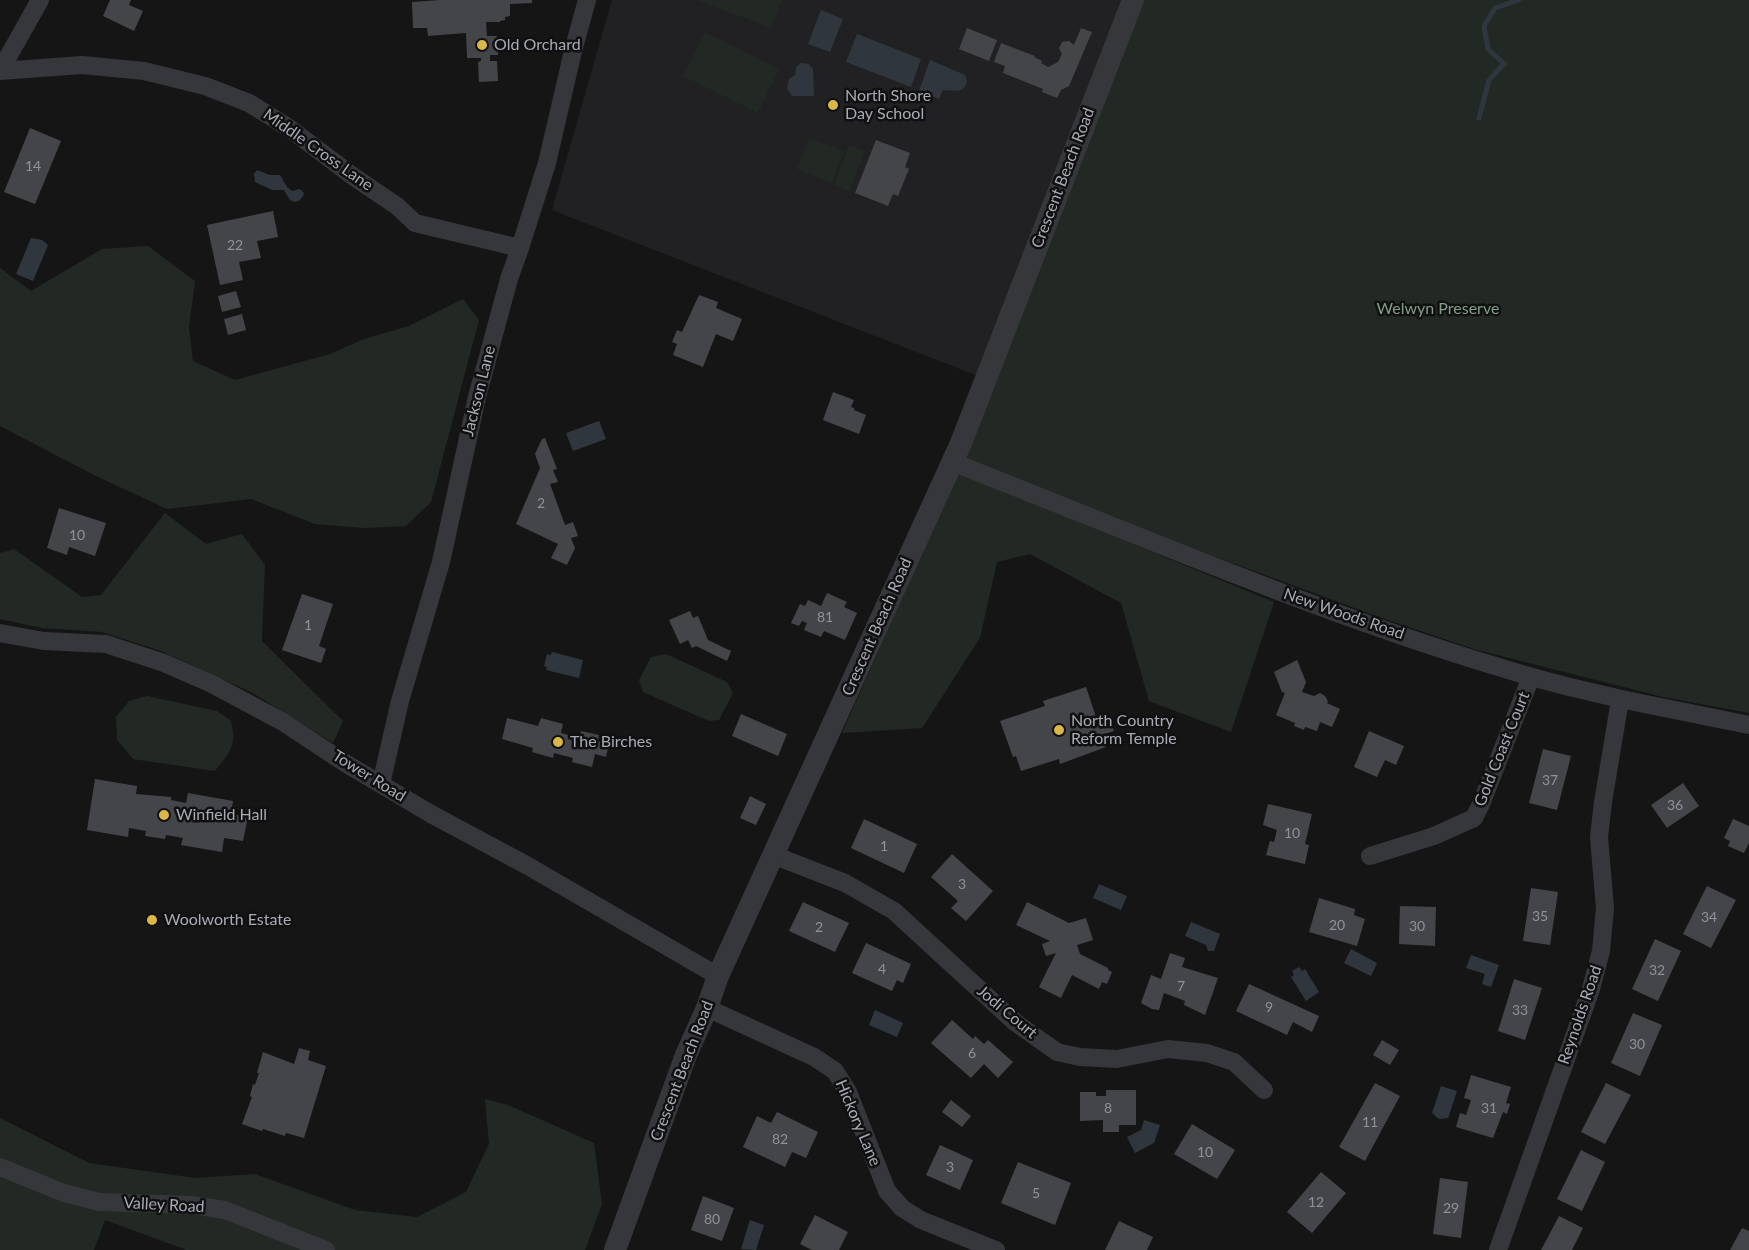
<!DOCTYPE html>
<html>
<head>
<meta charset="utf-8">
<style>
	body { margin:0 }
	canvas { display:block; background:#151516 }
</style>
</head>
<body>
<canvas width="1749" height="1250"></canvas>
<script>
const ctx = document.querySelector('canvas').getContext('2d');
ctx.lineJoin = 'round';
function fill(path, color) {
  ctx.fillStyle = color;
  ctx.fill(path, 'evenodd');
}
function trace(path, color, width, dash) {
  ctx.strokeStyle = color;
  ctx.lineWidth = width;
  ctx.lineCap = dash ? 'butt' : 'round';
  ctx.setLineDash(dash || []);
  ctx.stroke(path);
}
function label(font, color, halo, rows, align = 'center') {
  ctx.font = font + ' Lato,sans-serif';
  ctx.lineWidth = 5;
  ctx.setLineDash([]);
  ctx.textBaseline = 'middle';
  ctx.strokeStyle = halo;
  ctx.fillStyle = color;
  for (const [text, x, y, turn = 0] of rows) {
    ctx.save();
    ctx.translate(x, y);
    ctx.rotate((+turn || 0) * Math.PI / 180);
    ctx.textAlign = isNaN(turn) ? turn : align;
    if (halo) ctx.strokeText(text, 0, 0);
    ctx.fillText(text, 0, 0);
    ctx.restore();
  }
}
const built = new Path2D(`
	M612,0H1126L978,376L552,210Z`);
const green = new Path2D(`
	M697,0H782L771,28Z
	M1139,0H1749V713L1663,697L1474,649L1379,617L1189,547L964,458Z
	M705,32L779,69L758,113L683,76Z
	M809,138L844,151L832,183L797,169Z
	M849,145L865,151L849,191L834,185Z
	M148,246L195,281L189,327L193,361L235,380L330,354L364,339L409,326L463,299L479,320L431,502L406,526L364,528L315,524L251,499L167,509L96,476L0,426V268L31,291L102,249Z
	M958,472L1274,602L1231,732L1149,701L1121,603L1030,554L997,562L980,638L922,728L842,733Z
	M165,513L206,544L242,534L265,565L262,641L343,721L333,743L253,693L161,651L102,632L42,628L0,619V553L14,549L82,597L101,595Z
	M666,654L727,682L733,693L719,720L709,721L643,692L639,680L651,657Z
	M147,696L217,711L231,721C237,746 230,752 215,771L133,759L117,740L116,717L129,701Z
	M485,1099L508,1105L594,1143L602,1204L585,1250H187L105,1220L94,1250H0V1118L89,1163L195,1178L255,1174L355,1210L417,1217L466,1192L489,1144Z`);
const water = new Path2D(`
	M821,10L843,19L830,52L808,44Z
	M857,34L921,59L911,87L846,62Z
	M930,60L965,75L967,82L964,88L959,91L943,90L939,99L919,91Z
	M801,63L809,64L813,69L814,96H792L787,89L789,79L795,75L796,67Z
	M257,170L270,175H280L287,187L292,191L300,189L304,193C303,198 299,202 294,202L290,200L284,190H272L255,182L254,174Z
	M31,238L42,240L48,245L33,281L16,274Z
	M599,421L606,439L573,451L566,433Z
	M552,652L583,660L579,678L546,670L547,667L544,666L547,654L551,655Z
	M1099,884L1127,896L1121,910L1093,898Z
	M1191,922L1220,934L1214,951H1208L1206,945L1185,936Z
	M1351,949L1377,963L1371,976L1344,963Z
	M1471,955L1499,965L1491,987L1482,984L1485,974L1466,968Z
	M1299,967L1302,971L1305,969L1319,992L1306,1001L1291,977L1294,975L1292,971Z
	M875,1010L903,1023L897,1037L869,1025Z
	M1441,1086L1457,1091L1448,1118L1439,1119L1432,1113Z
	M1144,1120L1160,1125L1154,1143L1135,1153L1127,1137L1141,1130Z
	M750,1220L764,1225L756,1250L741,1249Z`);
const stream = new Path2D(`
	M1479,118L1489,80L1504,64L1488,49L1484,26L1495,8L1519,0`);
const building = new Path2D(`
	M110,0H131L129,5L143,11L134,31L103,16Z
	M440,0H532V3L510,4V16L505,17V20L500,21V22H486L487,36H497L498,55H490V61H497L498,81L479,82L478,62L481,61V58H467L466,33L428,36L427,28H413L412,2Z
	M967,28L997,40L989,61L959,49Z
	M1081,28L1092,32L1069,86L1061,90L1057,98L1042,92L1043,89L1003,73L1005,66L994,62L1001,43L1035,56L1034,57L1042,61L1041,63L1048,67L1058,62L1062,54L1059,48L1062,42L1069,41L1074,45Z
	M30,128L61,141L35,204L4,192Z
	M876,140L910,153L905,167L909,169L898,196L893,194L888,206L855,193Z
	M273,211L278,237L257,241L261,258L239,262L243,280L220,285L207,225Z
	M236,291L241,307L222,312L218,296Z
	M699,295L718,302L716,308L742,319L733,341L716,334L703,367L673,355L677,344L672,342L677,330L682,332Z
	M242,314L246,330L228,335L224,319Z
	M833,392L854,400L851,407L854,408V410L866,415L859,434L823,420Z
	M545,438L557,469L553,470L558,482L550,484L565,525L573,522L578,536L571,538L575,548L567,565L551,558L558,544L516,524L540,468L535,454L542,439Z
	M59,508L106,523L95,556L69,547L67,555L47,548Z
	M827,593L847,602L844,607L857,613L845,640L824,631L821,637L804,630L807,623L802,621L799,626L791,623L800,604L805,606L808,600L821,606Z
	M302,594L333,604L319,646L326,649L321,663L282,650Z
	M690,611L693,618L698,616L708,640L731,651L727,661L696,646L692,648L688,640L680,644L669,620Z
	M1297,660L1306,682L1302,692L1314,696L1320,693L1325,696L1328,701L1327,703L1340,709L1332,727L1320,722L1317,731L1305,727L1304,730L1294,726L1295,723L1276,715L1285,693L1282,692L1274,672Z
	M1086,687L1100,729L1112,725L1114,731L1102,735L1106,747L1060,764L1059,759L1021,771L1016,756L1013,757L1000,721L1045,706L1043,701Z
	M741,714L787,734L778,756L732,736Z
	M507,718L538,726L541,718L563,724L561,733L579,738L581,731L599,735L598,741L609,744L606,757L595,754L592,767L572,762L573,758L554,753L553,758L532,752L533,748L502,739Z
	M1369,731L1404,746L1396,765L1385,760L1377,777L1354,767Z
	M1543,749L1571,756L1557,810L1529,803Z
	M95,779L137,786L136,794L171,797V800L186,803L188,793L233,801L231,814L248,817L243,841L224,838L222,852L181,845L183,838L166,835L165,839L145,836L146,831L129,828L128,837L87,830Z
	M1683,783L1699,806L1667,828L1651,805Z
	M750,796L766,804L756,825L740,818Z
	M1268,804L1312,814L1305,844L1309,845L1305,864L1266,855L1270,841L1274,842L1277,830L1263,825Z
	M864,819L917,844L904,873L851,848Z
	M1733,819L1749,826V843L1744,853L1728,846L1730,841L1724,838Z
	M952,854L993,891L966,921L951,908L958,901L931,877Z
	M1707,886L1736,900L1711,948L1683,934Z
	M1531,888L1558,892L1550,945L1523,941Z
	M1319,898L1355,909L1354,915L1365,919L1357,946L1309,932Z
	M803,902L849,923L835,952L789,931Z
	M1027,902L1069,923L1086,918L1093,940L1077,945L1080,954L1108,968V970L1112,972L1107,984L1102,982L1099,989L1072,975L1061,998L1039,987L1056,953L1046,956L1042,944L1050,941L1016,925Z
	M1400,906L1436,907L1435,946L1399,944Z
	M1655,939L1681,951L1658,1001L1632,989Z
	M866,943L911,964L903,983L897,980L892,991L852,973Z
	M1170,953L1185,958L1182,967L1218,978L1205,1015L1184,1005L1185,1001L1164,993L1159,1010L1152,1009L1141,1003L1151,975L1161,979Z
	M1514,979L1542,988L1525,1040L1498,1031Z
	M1249,984L1319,1016L1312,1032L1293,1022L1287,1035L1236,1011Z
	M1633,1013L1662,1025L1640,1076L1611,1063Z
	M952,1020L973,1039L975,1036L984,1044L988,1040L1013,1062L998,1078L984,1064L971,1078L931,1043Z
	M1382,1040L1399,1050L1390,1065L1373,1055Z
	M299,1048L310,1051L308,1060L326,1066L304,1138L286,1133L285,1136L263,1129L262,1131L242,1124L252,1097L250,1096L253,1084L255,1085L259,1073H257L263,1052L294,1064Z
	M1471,1075L1511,1087L1506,1103L1510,1104L1507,1114L1503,1112L1493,1138L1456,1127L1460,1113L1466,1115L1471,1100L1464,1098Z
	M1375,1083L1400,1096L1365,1161L1339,1147Z
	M1606,1083L1631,1095L1605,1144L1581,1132Z
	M1106,1090H1136V1125H1119V1132H1103V1120L1080,1121V1092H1096V1096H1106Z
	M951,1100L971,1116L962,1127L942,1112Z
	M777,1112L818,1132L806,1158L792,1152L785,1167L743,1147L757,1116L771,1123Z
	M1192,1124L1235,1150L1217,1179L1174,1154Z
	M940,1145L973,1160L960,1190L926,1175Z
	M1581,1150L1605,1162L1582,1211L1557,1199Z
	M1018,1162L1071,1183L1055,1225L1001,1203Z
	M1321,1172L1346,1193L1312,1233L1287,1212Z
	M1440,1178L1468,1182L1461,1238L1433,1234Z
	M703,1196L734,1208L722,1241L691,1230Z
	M815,1215L848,1232L839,1250H812L800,1244Z
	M1559,1216L1583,1228L1572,1250H1541Z
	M1119,1221L1153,1237L1147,1250H1105Z
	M1742,1228L1749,1231V1250H1730Z`);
const minor = new Path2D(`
	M0,71L82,65L144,71L205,86L249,103L289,128L354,177L397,206L415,223L520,248
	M0,71L40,0
	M952,462C1144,537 1333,620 1532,677C1603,697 1676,710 1749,725
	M0,633L44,641L106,644L164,663L212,684L283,722L345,763L431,814L528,866L718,976
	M381,784L400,701L441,562L477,397L509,279L520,248L547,163L573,51L587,0
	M773,855L845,883L894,911L1016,1023L1057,1052L1080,1057L1117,1059L1168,1049L1207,1053L1234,1062L1264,1090
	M1370,856L1434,836L1474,818L1481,804L1531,677
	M707,1008L814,1057L835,1071L848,1092L887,1191L902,1208L921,1220L996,1250
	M0,1167L64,1193L99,1202L192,1205L225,1210L326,1250
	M1498,1250L1591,989L1601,951L1605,908L1599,837L1603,802L1620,700`);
const tertiary = new Path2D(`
	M615,1250L686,1055L707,1008L718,976L961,443L1133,0`);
const markers = [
	[482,45,6,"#dbb748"],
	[833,105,6,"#dbb748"],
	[1059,730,6,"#dbb748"],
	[558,742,6,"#dbb748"],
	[164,815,6,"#dbb748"],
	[152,920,6,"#dbb748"]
];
const numberNames = [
	["14",33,166],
	["22",235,245],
	["2",541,503],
	["10",77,535],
	["81",825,617],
	["1",308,625],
	["37",1550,780],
	["36",1675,805],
	["10",1292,833],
	["1",884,846],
	["3",962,884],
	["35",1540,916],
	["34",1709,917],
	["20",1337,925],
	["30",1417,926],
	["2",819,927],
	["4",882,969],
	["32",1657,970],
	["7",1181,986],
	["9",1269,1007],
	["33",1520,1010],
	["30",1637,1044],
	["6",972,1053],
	["8",1108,1108],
	["31",1489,1108],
	["11",1370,1122],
	["82",780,1139],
	["10",1205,1152],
	["3",950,1167],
	["5",1036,1193],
	["12",1316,1202],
	["29",1451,1208],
	["80",712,1219]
];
const poiNames = [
	["Old Orchard",494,45],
	["North Shore",845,96],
	["Day School",845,114],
	["North Country",1071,721],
	["Reform Temple",1071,739],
	["The Birches",570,742],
	["Winfield Hall",176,815],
	["Woolworth Estate",164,920]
];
const streetNames = [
	["Middle Cross Lane",318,150,35],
	["Crescent Beach Road",1063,178,-69],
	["Jackson Lane",479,391,-76],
	["New Woods Road",1344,614,19],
	["Crescent Beach Road",877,627,-66],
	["Gold Coast Court",1502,749,-68],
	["Tower Road",369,776,32],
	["Jodi Court",1007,1012,40],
	["Reynolds Road",1580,1015,-71],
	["Crescent Beach Road",682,1071,-69],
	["Hickory Lane",858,1123,67],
	["Valley Road",164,1205,3]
];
const parkNames = [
	["Welwyn Preserve",1438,309]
];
fill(built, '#212123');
fill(green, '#222823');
fill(water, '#30363e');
trace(stream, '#30363e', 5);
fill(building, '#444549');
trace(minor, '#36373b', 18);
trace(tertiary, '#36373b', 22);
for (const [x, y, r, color] of markers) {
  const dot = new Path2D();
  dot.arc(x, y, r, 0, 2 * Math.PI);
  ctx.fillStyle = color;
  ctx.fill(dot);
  trace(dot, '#101011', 2);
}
label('14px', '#8f929a', null, numberNames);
label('16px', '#a8abb5', '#101011', poiNames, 'left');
label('16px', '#a8abb5', '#101011', streetNames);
label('16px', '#829e86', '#101011', parkNames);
</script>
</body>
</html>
